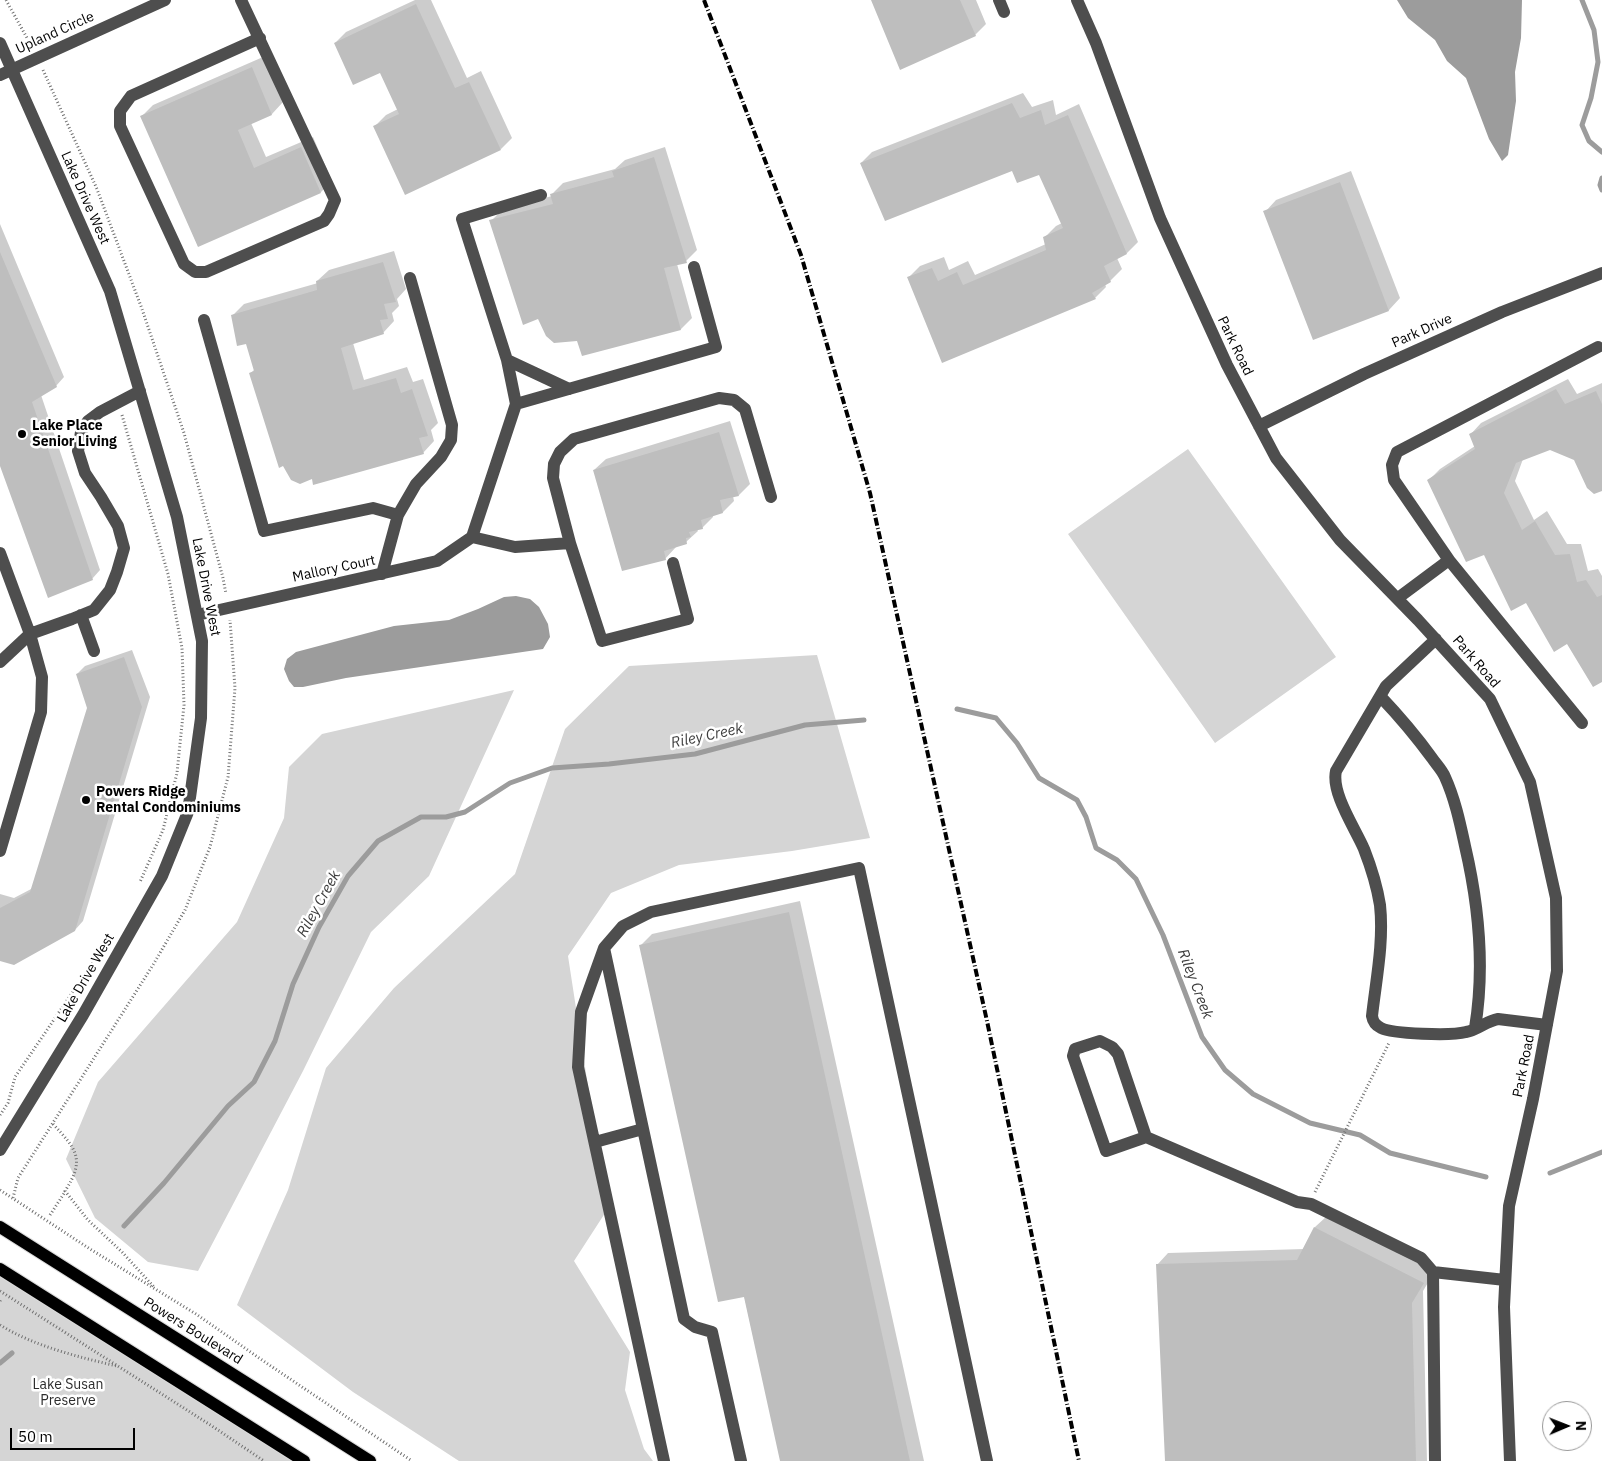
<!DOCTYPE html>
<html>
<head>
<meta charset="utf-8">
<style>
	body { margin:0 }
	#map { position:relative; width:1602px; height:1461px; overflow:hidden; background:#fff; font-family:"IBM Plex Sans",sans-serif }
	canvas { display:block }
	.north { position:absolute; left:1542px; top:1401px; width:50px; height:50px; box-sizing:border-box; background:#fff; border:1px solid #999; border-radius:50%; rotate:89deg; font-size:14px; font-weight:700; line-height:20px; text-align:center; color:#000 }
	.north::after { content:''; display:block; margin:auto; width:18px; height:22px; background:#000; clip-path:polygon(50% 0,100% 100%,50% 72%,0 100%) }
	.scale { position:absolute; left:10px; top:1428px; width:125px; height:22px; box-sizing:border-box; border:2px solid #000; border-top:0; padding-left:6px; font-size:15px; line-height:18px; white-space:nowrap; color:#000; -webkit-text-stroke:4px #fff; paint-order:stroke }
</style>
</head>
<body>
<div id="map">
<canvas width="1602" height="1461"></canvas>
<div class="north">N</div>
<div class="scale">50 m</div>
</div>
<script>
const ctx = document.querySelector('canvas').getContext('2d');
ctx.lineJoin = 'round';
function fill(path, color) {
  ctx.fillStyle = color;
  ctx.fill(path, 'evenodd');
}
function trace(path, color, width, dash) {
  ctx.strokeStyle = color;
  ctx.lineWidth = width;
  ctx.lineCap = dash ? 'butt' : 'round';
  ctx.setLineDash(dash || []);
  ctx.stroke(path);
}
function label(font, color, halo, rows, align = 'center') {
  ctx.font = font + ' "IBM Plex Sans",sans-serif';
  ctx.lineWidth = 5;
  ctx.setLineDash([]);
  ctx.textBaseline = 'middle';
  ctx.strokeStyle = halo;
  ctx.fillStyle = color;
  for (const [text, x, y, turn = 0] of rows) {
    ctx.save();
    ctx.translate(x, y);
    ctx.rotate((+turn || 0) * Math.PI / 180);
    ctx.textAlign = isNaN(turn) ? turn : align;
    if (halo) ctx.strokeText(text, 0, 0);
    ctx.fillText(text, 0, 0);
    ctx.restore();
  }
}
const green = new Path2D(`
	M1188,449L1336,657L1215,743L1068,534Z
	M817,655L870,838L792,851L679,865L611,893L568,956L607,1210L574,1261L630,1352L625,1390L644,1449L653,1461H459L353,1392L237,1305L288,1190L326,1068L394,988L515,874L565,729L629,666Z
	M514,690L429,876L371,932L303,1071L198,1271L148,1262L95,1218L66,1159L98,1082L237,922L284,818L289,767L322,734Z
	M0,1269L304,1461H0Z`);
const water = new Path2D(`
	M1397,0H1522L1521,38L1515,72L1516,101L1508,155L1502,161L1489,139L1466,78L1447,61L1435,40L1408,18Z
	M516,596L530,599L539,607L548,624L550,637L543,649L346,678L303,687H294L289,681L284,669L287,659L296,652L394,626L449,620L478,609L504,597Z`);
const shadow = new Path2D(`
	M415,0H431L467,78L481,71L512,138L501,149L375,126L386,115L398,109L381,71L335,43L346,32Z
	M872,0H976L986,24L975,35Z
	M263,57L283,102L272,114L251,123L266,157L313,137L332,181L321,192L198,246L142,116L153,105Z
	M1023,93L1032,107L1053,100L1056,115L1079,104L1138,242L1127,253L1117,258L1122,269L1110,281L1105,284L1106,287L1095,298L943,361L909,277L920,266L944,257L949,270L968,261L975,275L1046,244L1044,238L1056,226L1062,223L1040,173L1013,169L861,163L872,152Z
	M665,147L697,250L686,261L677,264L692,318L681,329L578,339L491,221L502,210L552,196V194L563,183L615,169L625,160Z
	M1351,171L1400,298L1389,310L1314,339L1265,212L1276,200Z
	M0,224L64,377L56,386L41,395L100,570L92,579L0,463Z
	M394,251L406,289L397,299L399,306L392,313L394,321L383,333L353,343L364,380L407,367L413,382L423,379L438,423L431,430L434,441L423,453L313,477L251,373L255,369L247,343L233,315L244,304L318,283L317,281L329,270Z
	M1568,379L1577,394L1602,383V489L1574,459L1550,448L1523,459L1515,481L1534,520L1547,511L1567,544H1581L1588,571L1598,569L1602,576V680L1568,642L1527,601L1485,553L1429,480L1440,469L1475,446L1470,435L1481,423Z
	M730,421L750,484L739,495L733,496L734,501L723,512L713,515V517L702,528L697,529L698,531L686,542L676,546V547L665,559L594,470L606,459Z
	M132,650L150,697L83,921L75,930L0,960V894L14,898L33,888L88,708L77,674L85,666Z
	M800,901L924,1461H781L744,1295L640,946L652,934Z
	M1327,1216L1435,1271L1423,1291L1427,1461H1166L1157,1265L1168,1253L1304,1249L1315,1227Z`);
const stream = new Path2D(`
	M1582,0L1594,30L1598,62L1591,98L1582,125L1589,141L1602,152
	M1602,178L1600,185L1602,190
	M957,709L996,718L1017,743L1039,778L1077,800L1086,817L1096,848L1117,860L1136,879L1163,935L1202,1037L1225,1070L1253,1094L1310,1123L1360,1135L1390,1153L1486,1177
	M1550,1173L1602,1152
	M124,1226L164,1183L228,1106L254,1082L275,1041L293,984L319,927L348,876L378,841L421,817H446L465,812L510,783L552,768L609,764L695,754L805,725L864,720
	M0,1363L12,1353`);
const building = new Path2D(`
	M871,0H960L976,36L900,70Z
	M416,4L455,88L469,82L501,150L405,195L373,126L399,114L380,73L353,85L334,43Z
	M252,67L272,115L238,130L254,168L301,147L321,193L198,247L140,116Z
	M1012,103L1020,118L1041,110L1045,125L1068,115L1127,254L1104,266L1111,282L1092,293L1096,299L942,363L907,277L932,268L938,281L957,272L963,285L1046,250L1043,237L1063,228L1039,175L1017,183L1012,171L885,221L860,163Z
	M654,157L687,263L664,268L681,330L582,356L577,341L554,343L546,336L538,319L523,325L489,220L553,204L550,194L614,177L612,171Z
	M1340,182L1389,311L1313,340L1263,211Z
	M0,252L57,387L32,402L93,580L48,598L0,466Z
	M383,262L396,302L384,304L388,319L380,320L384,334L341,348L353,390L396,378L401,393L412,389L428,436L419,438L424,454L313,485L312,479L300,484L291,480L283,466L279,468L249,373L254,371L246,344L237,346L231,315L317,290L316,281Z
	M1556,389L1565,404L1596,391L1602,404V491L1594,494L1587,488L1574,460L1550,450L1516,463L1504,493L1522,530L1535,521L1555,555L1570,554L1577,582L1586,580L1597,597L1602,595V682L1593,687L1567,644L1554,652L1526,603L1511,611L1484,555L1466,562L1427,480L1475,449L1469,434Z
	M719,432L739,496L720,500L723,513L701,520L703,529L689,532L691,537L686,538L687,544L664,551L666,560L622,571L593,470Z
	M124,657L142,707L75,931L14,965L0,961V908L30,892L87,708L76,674Z
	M789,912L910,1461H780L744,1297L718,1302L639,945Z
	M1314,1227L1424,1283L1412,1303L1416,1461H1165L1156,1264L1297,1260Z`);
const path = new Path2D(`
	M6,0L32,47
	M43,70L97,189L142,309L184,433L223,578L226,594
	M122,415L168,574L182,648L184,705L177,773L163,830L140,882
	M0,1115L8,1103L15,1077L100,952
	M53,1124C76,1149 86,1159 65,1191L88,1220L122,1252L154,1287
	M0,1190L90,1249L196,1314L259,1358L412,1461
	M1315,1192L1389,1043
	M13,1198L18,1178L153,965L185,910L210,847L228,777L235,688L230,620
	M50,1215L65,1192
	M0,1291L212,1426L264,1461
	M0,1301L1,1299
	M0,1325C34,1346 78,1357 117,1366`);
const minor = new Path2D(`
	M241,0L335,200L329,214L324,221L206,272H195L184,264L120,126V111L131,96L260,38
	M999,0L1004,12
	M1077,0L1096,43L1160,218L1227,365L1276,458L1340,540L1418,620L1490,699L1530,782L1556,898L1557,971L1533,1099L1509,1206L1504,1307L1510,1461
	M0,43L110,291L177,517L202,641L201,718L188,812L162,876L83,1015L0,1150
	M0,75L165,0
	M204,320L264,531L373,508L398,515
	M507,360L569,389
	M516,404L507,360L462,219L541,195
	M1259,426L1364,374L1502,312L1602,273
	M472,537L516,404L716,347L694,267
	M472,537L515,547L570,543L602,641L688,619L673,563
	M570,543L553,478L554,464L560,452L574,439L719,398L734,400L745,409L771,497
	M0,553L30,634L42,677L41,712L0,851
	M1449,560L1394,480L1392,465L1397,452L1598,347
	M382,574L398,515L416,484L441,457L451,440L452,425L410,278
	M1398,598L1449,560L1582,723
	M81,615L94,651
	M197,615L437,561L472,537
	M1436,639L1386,686L1336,771C1331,793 1355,828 1364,849C1371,867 1377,886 1380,905C1384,942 1376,980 1372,1016C1373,1022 1375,1025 1381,1028C1393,1034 1451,1036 1466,1032C1478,1030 1486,1021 1498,1019L1547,1025
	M0,662L30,634L72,619L94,610L110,590L117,572L124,548L118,526L101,497L85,473L78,451L81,432L88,421L100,412L140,391
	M1380,696C1399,716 1416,736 1432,758C1436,764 1442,770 1445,777C1455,799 1460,823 1465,846C1479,906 1485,967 1475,1028
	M604,948L684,1319L695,1327L712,1332L741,1461
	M1146,1137L1118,1054L1112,1047L1100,1041L1075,1049L1073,1056L1106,1151L1146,1137L1297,1202L1311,1204L1421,1258L1433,1272
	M595,1142L643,1129
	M664,1461L578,1067L581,1012L604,948L623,926L651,912L859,868L987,1461
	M1435,1461L1433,1272L1505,1280`);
const major = new Path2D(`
	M0,1227L370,1461
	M0,1269L304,1461`);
const rail = new Path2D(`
	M704,0L801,255L870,493L987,1021L1079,1461`);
const markers = [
	[22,434,5,"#000"],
	[86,800,5,"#000"]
];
const streetNames = [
	["Upland Circle",55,33,-24],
	["Lake Drive West",85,198,66],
	["Park Drive",1422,331,-24],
	["Park Road",1235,346,64],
	["Mallory Court",334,569,-12],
	["Lake Drive West",206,587,79],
	["Park Road",1476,662,49],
	["Lake Drive West",86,978,-60],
	["Park Road",1524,1066,-79],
	["Powers Boulevard",193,1331,32]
];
const poiNames = [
	["Lake Place",32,426],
	["Senior Living",32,442],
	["Powers Ridge",96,792],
	["Rental Condominiums",96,808]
];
const parkNames = [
	["Lake Susan",68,1385],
	["Preserve",68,1401]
];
const waterNames = [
	["Riley Creek",707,736,-12],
	["Riley Creek",319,904,-61],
	["Riley Creek",1195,984,69]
];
fill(green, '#d5d5d5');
fill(water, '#9c9c9c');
fill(shadow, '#0003');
trace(stream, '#9c9c9c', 5);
fill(building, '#bebebe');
trace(major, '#dbdbdb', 14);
trace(path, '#707070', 3, [1, 2.5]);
trace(minor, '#4e4e4e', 12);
trace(major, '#000', 12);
trace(rail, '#000', 4, [8, 2.5, 1, 2.5]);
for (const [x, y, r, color] of markers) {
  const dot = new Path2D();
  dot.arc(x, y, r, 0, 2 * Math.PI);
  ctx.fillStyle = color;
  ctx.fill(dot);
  trace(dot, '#fff', 2);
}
label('14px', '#000', '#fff', streetNames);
label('bold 14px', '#000', '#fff', poiNames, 'left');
label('14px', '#2c2c2c', '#fff', parkNames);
label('italic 15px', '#3d3d3d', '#fff', waterNames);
</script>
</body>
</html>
